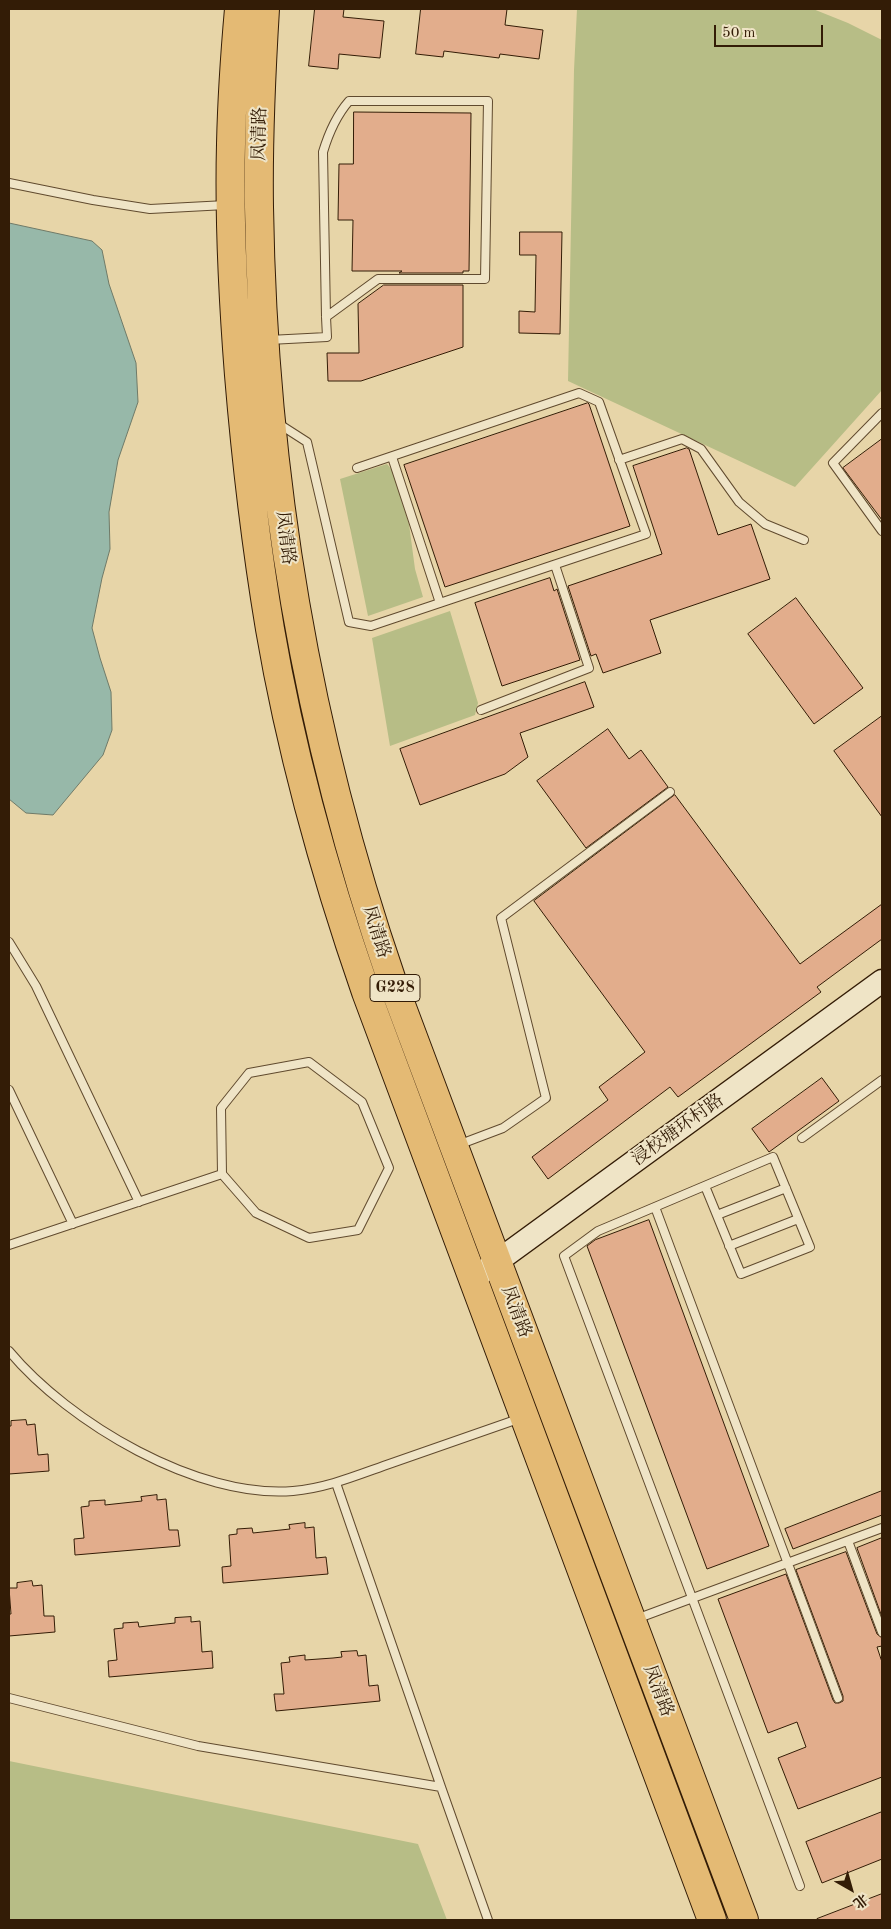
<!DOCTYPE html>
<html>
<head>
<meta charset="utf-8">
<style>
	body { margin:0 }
	#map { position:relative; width:891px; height:1929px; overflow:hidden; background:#e7d5a8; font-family:"Old Standard TT","Noto Serif SC",serif }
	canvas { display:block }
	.frame { position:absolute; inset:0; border:10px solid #331c06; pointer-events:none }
	.north { position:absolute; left:826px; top:1864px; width:50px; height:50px; -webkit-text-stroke:4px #efe4c6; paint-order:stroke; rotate:142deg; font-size:14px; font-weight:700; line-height:20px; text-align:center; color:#331c06 }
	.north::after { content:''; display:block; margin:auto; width:18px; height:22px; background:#331c06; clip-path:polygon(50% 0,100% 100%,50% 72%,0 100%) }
	.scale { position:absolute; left:714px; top:25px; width:109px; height:22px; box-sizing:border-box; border:2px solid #331c06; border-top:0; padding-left:6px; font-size:15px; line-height:18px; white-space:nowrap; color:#331c06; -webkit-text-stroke:4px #efe4c6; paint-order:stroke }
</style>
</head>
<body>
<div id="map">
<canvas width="891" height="1929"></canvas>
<div class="frame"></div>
<div class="north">北</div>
<div class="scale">50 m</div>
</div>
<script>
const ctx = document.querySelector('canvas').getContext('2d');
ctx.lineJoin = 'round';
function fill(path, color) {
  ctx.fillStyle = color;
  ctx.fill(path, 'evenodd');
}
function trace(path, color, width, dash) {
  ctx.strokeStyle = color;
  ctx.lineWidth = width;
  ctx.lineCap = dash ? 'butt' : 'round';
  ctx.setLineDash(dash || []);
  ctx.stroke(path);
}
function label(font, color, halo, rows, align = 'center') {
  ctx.font = font + ' "Old Standard TT","Noto Serif SC",serif';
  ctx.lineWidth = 4;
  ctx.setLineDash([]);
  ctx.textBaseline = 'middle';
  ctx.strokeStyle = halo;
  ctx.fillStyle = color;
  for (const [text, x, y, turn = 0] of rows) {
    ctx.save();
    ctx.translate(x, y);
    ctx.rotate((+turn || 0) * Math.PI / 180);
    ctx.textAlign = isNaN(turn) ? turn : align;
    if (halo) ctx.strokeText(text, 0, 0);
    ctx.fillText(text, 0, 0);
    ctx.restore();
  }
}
const green = new Path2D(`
	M577,9H813L848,23L882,40V390L795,487L568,381L574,70Z
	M387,464L392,470L409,524L415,569L423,597L368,616L340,479Z
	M450,611L478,703L475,715L390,746L372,638Z
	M9,1761L418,1844L447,1920H9Z`);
const water = new Path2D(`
	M9,223L92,241L102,250L109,284L136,363L138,402L118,460L109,512L110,549L102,578L92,628L100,658L111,692L112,730L103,755L53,815L26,813L9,799Z`);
const building = new Path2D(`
	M315,9H344L343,17L384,21L380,58L339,54L338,69L309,66Z
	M421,9H507L505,25L543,30L539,59L500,54L499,58L444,51L443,57L416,54Z
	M354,112L471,113L469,271H463V273H399L402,271H352L353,220H338L339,164H353Z
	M520,232H562L560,334L519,333V311L535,312L536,255H520Z
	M384,285H463V347L361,381H328L327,353H359L358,304Z
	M588,403L589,404L630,526L445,587L404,465Z
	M882,439V520L843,468Z
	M687,448L689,449L718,535L751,524L770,579L650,620L661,653L603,673L596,654L591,656L568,586L662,554L633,466Z
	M550,578L554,591L557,589L580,660L502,686L475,603Z
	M796,598L863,688L814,724L748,634Z
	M585,682L594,707L520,733L528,757L505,774L420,805L400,749Z
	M882,716V817L834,751Z
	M608,729L629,759L641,750L668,787L586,848L537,781Z
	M675,795L800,964L882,904V939L817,987L821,992L678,1097L670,1087L548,1179L532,1157L608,1100L599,1087L645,1052L534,901Z
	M822,1078L839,1101L769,1152L752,1129Z
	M649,1220L769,1546L707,1569L587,1246L595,1240Z
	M26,1420L27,1425L35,1424L38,1455L48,1454L49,1471L9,1474V1426H11V1421Z
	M882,1491V1515L793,1549L785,1529Z
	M157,1495V1500L166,1499L169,1530H178L180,1546L75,1555L74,1539L84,1538L81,1507L89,1506V1501L105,1500V1505L114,1504L142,1501L141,1497Z
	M305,1523V1528L314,1527L316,1558L326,1557L328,1574L223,1583L222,1567L231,1566L229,1535L237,1534V1529L252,1528L253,1533L290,1529L289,1525Z
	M882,1538V1617L857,1548Z
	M846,1552L877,1634L882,1638V1646L877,1647L882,1662V1777L798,1809L778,1758L806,1747L797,1722L768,1733L718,1599L786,1574L833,1700L835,1703H839L843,1701V1696L796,1570Z
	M32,1581L33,1586L42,1585L44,1616H54L55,1632L9,1636V1614H11L9,1588H17V1583Z
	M191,1617V1622L200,1621L202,1652L212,1651L213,1668L109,1677L108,1661L117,1660L114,1629L123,1628V1623L138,1622L139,1627L147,1626L175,1623V1618Z
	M357,1651L358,1656L366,1655L369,1686L378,1685L380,1701L276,1711L274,1694H284L281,1663L290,1662L289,1657L305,1655V1660L333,1658L342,1657L341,1652Z
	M882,1812V1859L822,1883L806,1842Z
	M882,1894V1920H817V1919Z`);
const lane = new Path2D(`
	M9,183L93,200L150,209L226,205
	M269,340L327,337L326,317L323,152C329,132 336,116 349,101H488L485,279H378L326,317
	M882,413L833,463L882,531
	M279,424L307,442L349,622L371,626L646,534L599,402L579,393L357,468
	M392,457L440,603
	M619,460L682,439L701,449L739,502L765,524L804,540
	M481,710L589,668L555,565
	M9,942L36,986L139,1202
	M309,1062L362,1102L389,1168L358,1230L309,1238L256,1213L222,1174L221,1108L249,1073Z
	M9,1090L73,1224
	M802,1138L882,1080
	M458,1145L503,1128L546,1098L501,918L670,792
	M705,1186L741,1274L810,1247L773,1157L598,1231L564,1256L800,1886
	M655,1207L838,1698
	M717,1215L786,1188
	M9,1245L222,1174
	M729,1246L798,1219
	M9,1351C69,1423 198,1499 293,1491C328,1488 360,1474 392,1463C435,1448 478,1433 521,1418
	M848,1541L882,1632
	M636,1619L882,1528
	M9,1698L198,1746L441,1787L336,1483
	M441,1787L488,1920`);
const secondary = new Path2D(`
	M473,1279L882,981`);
const highway = new Path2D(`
	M239,9C235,54 232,99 231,144C229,221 233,298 239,375C246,460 256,545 270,629C291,752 325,874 366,992L712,1920
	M265,9C261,75 258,141 259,207C263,471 306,732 392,981L744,1920`);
const shields = [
	[395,988,50]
];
const shieldNames = [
	["G228",395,988]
];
const streetNames = [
	["凤清路",260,134,-89],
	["凤清路",285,538,83],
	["凤清路",376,932,72],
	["浸校塘环村路",678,1130,-36],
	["凤清路",516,1312,69],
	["凤清路",658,1691,69]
];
fill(green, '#b7bd86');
fill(water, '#97b8a9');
trace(water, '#6f7a68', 1);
fill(building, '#e2ad8c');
trace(building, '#331c06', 1);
trace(lane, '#604a2e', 10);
trace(secondary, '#331c06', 25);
trace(highway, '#331c06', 30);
trace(lane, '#efe4c6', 8);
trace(secondary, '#efe4c6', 22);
trace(highway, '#e4ba74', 28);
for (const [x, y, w] of shields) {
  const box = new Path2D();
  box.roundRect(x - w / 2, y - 13.5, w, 27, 4);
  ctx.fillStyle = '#efe4c6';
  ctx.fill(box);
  trace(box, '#331c06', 1);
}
label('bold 16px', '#331c06', null, shieldNames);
label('18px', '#331c06', '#efe4c6', streetNames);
</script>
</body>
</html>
